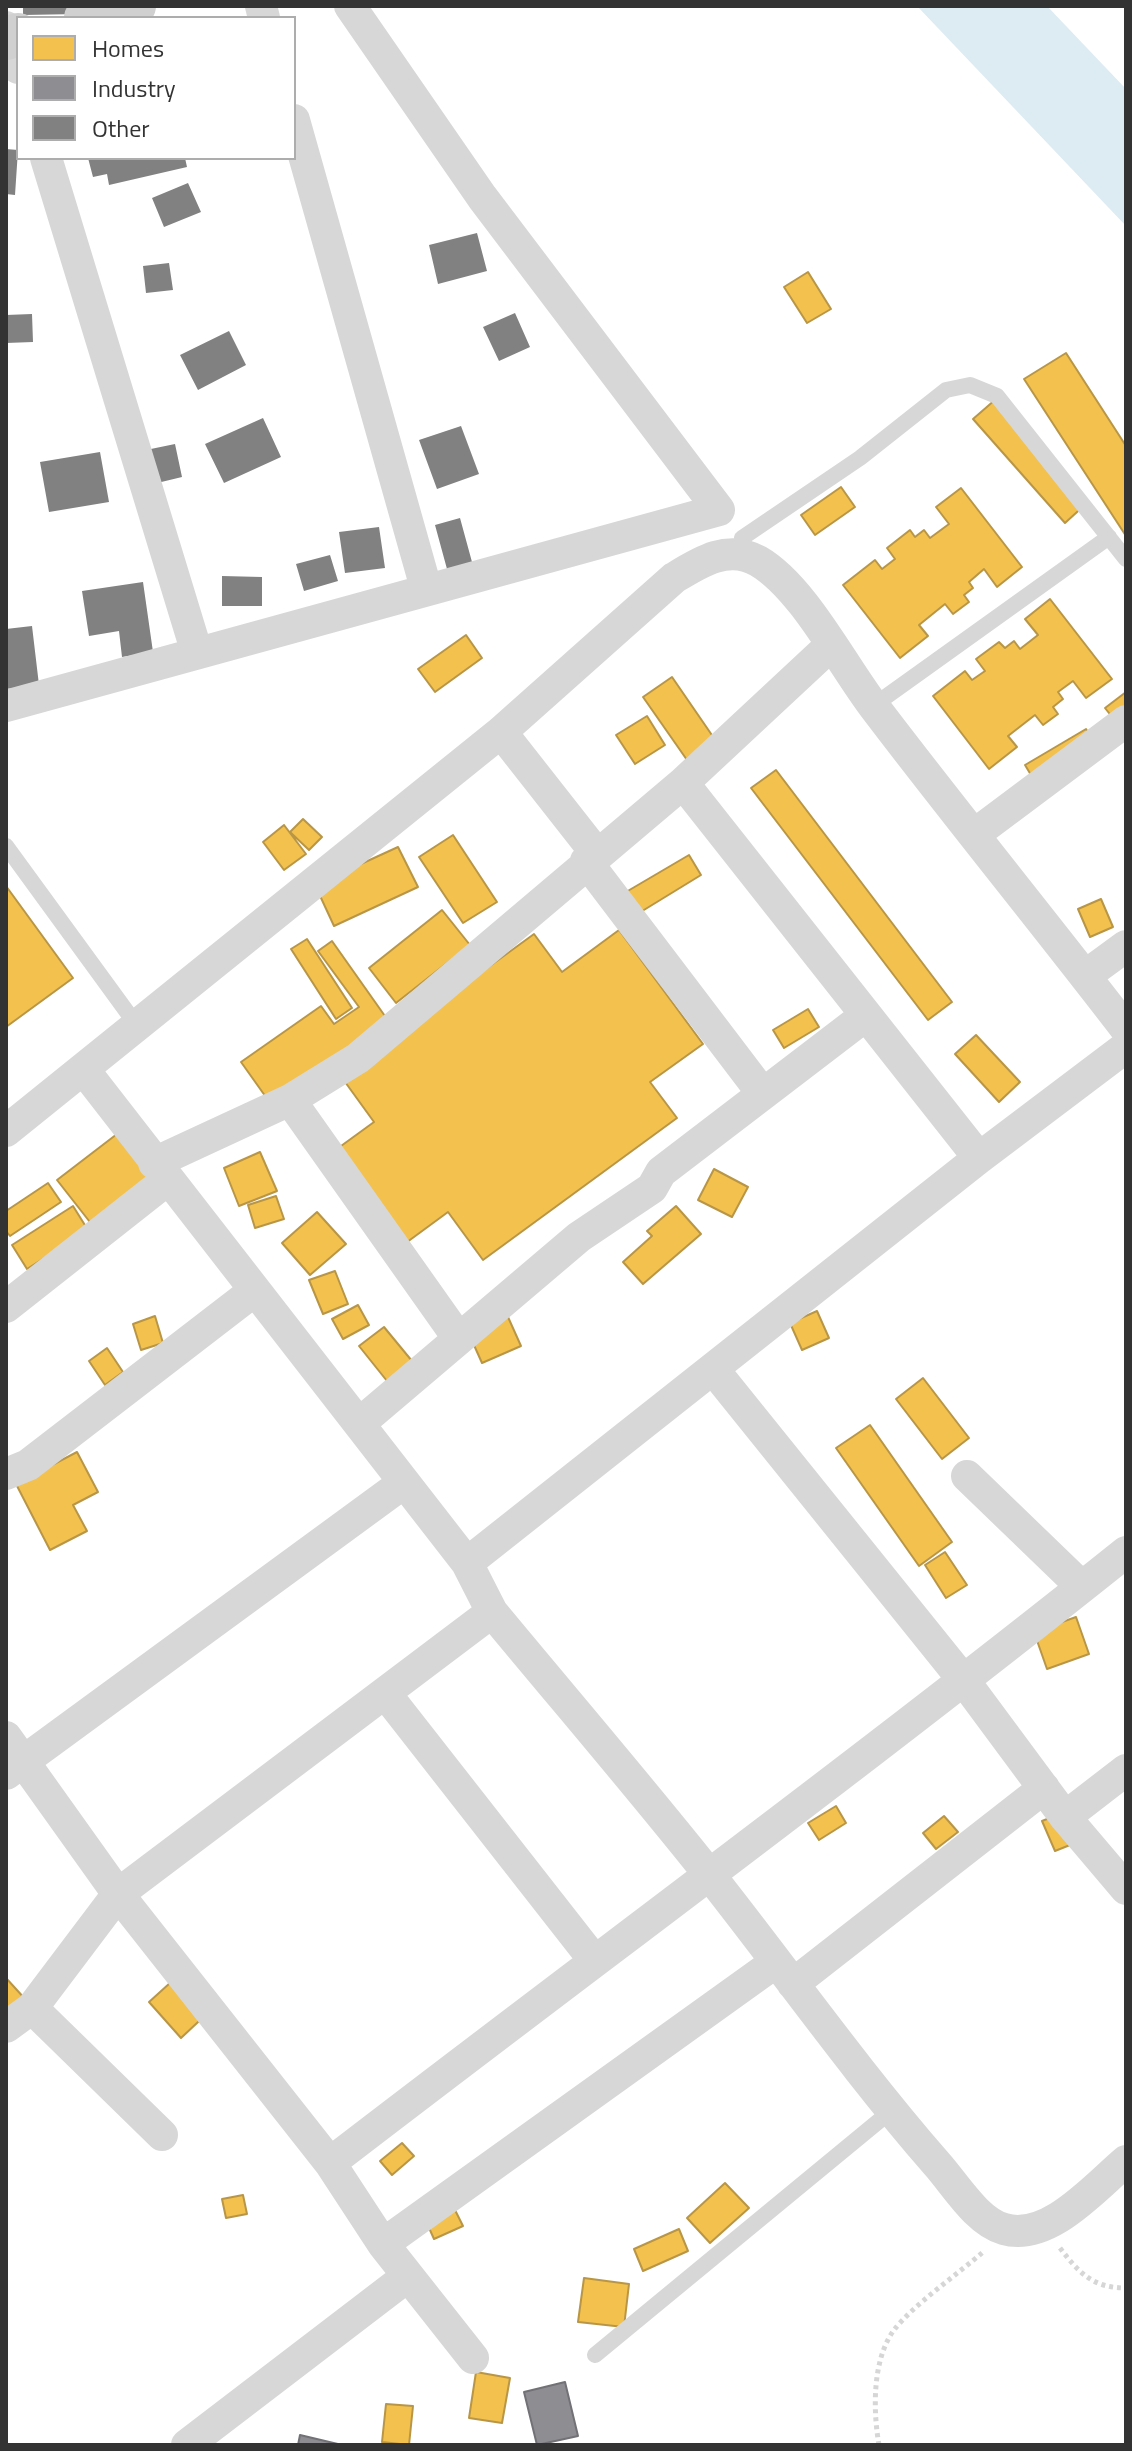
<!DOCTYPE html>
<html>
<head>
<meta charset="utf-8">
<style>
	body { margin:0 }
	#map { position:relative; width:1132px; height:2451px; overflow:hidden; background:#fff; font-family:"Titillium Web",sans-serif }
	canvas { display:block }
	.frame { position:absolute; inset:0; border:8px solid #333; pointer-events:none }
	.legend { position:absolute; left:16px; top:16px; width:280px; height:144px; box-sizing:border-box; background:#fff; border:2px solid #adadad; margin:0; padding:10px 14px; list-style:none; font-size:24px; color:#333 }
	.legend li { display:flex; align-items:center; gap:16px; height:40px }
	.legend b { width:40px; border:2px solid #adadad }
</style>
</head>
<body>
<div id="map">
<canvas width="1132" height="2451"></canvas>
<div class="frame"></div>
<ul class="legend">
<li><b style="height:22px;background:#f2c14e"></b>Homes</li>
<li><b style="height:22px;background:#8d8d92"></b>Industry</li>
<li><b style="height:22px;background:#818181"></b>Other</li>
</ul>
</div>
<script>
const ctx = document.querySelector('canvas').getContext('2d');
ctx.lineJoin = 'round';
function fill(path, color) {
  ctx.fillStyle = color;
  ctx.fill(path, 'evenodd');
}
function trace(path, color, width, dash) {
  ctx.strokeStyle = color;
  ctx.lineWidth = width;
  ctx.lineCap = dash ? 'butt' : 'round';
  ctx.setLineDash(dash || []);
  ctx.stroke(path);
}
const water = new Path2D(`
	M917,6H1047L1126,89V226Z`);
const homes = new Path2D(`
	M808,272L831,309L807,323L784,287Z
	M1066,353L1126,446V536L1024,379Z
	M996,399L1088,502L1065,523L973,419Z
	M841,487L855,507L815,535L801,515Z
	M961,488L1022,567L997,587L984,569L969,582L973,588L964,595L969,602L953,614L945,604L919,625L928,636L900,658L843,585L875,560L882,569L895,559L887,548L910,530L915,537L924,530L930,538L949,524L936,507Z
	M1050,599L1112,679L1086,698L1073,681L1058,692L1063,699L1053,707L1058,714L1043,725L1035,715L1008,736L1017,747L989,769L933,696L965,671L972,680L985,671L976,659L999,642L1005,648L1014,641L1020,649L1038,635L1025,619Z
	M466,635L482,658L435,692L418,669Z
	M672,677L716,741L687,760L643,697Z
	M1126,692V722L1120,727L1105,708Z
	M647,716L665,745L635,764L616,735Z
	M1086,729L1098,749L1037,785L1025,765Z
	M776,770L952,1002L928,1020L751,788Z
	M303,819L322,837L309,850L290,832Z
	M284,825L306,854L284,870L263,842Z
	M453,835L497,902L463,923L419,857Z
	M398,847L418,887L334,926L315,885Z
	M689,855L701,875L639,913L626,892Z
	M6,886L73,978L6,1027Z
	M1101,899L1113,927L1090,937L1078,909Z
	M442,910L470,945L396,1003L369,968Z
	M619,930L703,1044L650,1082L677,1118L483,1260L448,1212L399,1248L330,1154L374,1122L340,1075L534,934L562,972Z
	M307,939L352,1008L336,1019L291,949Z
	M332,941L392,1026L268,1100L241,1062L321,1006L334,1024L359,1007L318,951Z
	M808,1009L819,1027L784,1048L773,1030Z
	M976,1035L1020,1082L999,1102L955,1054Z
	M117,1134L153,1180L93,1226L57,1180Z
	M260,1152L277,1191L239,1206L224,1168Z
	M714,1169L748,1187L732,1217L698,1200Z
	M48,1183L61,1202L10,1236L6,1231V1211Z
	M276,1196L284,1219L255,1228L248,1205Z
	M73,1206L88,1230L27,1269L12,1245Z
	M676,1206L701,1234L643,1284L623,1262L652,1236L647,1231Z
	M317,1212L346,1244L310,1275L282,1243Z
	M335,1271L348,1304L323,1314L309,1280Z
	M358,1305L369,1325L343,1339L332,1319Z
	M817,1311L829,1338L802,1350L790,1323Z
	M155,1316L163,1343L141,1350L133,1324Z
	M508,1317L521,1346L482,1363L469,1334Z
	M384,1327L412,1361L387,1381L359,1346Z
	M107,1348L123,1372L105,1385L89,1361Z
	M923,1378L969,1438L942,1459L896,1399Z
	M870,1425L952,1542L919,1566L836,1448Z
	M77,1452L98,1492L73,1505L87,1531L50,1550L16,1484Z
	M945,1552L967,1585L946,1598L925,1565Z
	M1076,1617L1089,1654L1047,1669L1034,1632Z
	M836,1806L846,1823L819,1840L808,1823Z
	M1062,1813L1075,1843L1055,1851L1042,1821Z
	M944,1816L958,1832L936,1849L923,1833Z
	M181,1973L213,2008L181,2038L149,2002Z
	M6,1978L26,2000L6,2018Z
	M402,2143L414,2156L392,2175L380,2161Z
	M725,2183L749,2208L710,2243L687,2218Z
	M243,2195L247,2214L226,2218L222,2199Z
	M453,2206L463,2226L434,2239L425,2219Z
	M679,2229L688,2251L643,2271L634,2249Z
	M584,2278L629,2284L624,2327L578,2322Z
	M476,2372L510,2378L502,2423L469,2418Z
	M386,2404L413,2406L409,2445L382,2442Z`);
const industry = new Path2D(`
	M565,2382L578,2436L537,2445L524,2392Z
	M300,2435L342,2445H298Z`);
const building = new Path2D(`
	M23,6H79V14L23,15Z
	M6,149L18,150L15,195L6,194Z
	M88,158H185L187,167L109,185L107,174L93,177Z
	M188,183L201,212L164,227L152,198Z
	M477,233L487,271L438,284L429,245Z
	M169,263L173,290L146,293L143,266Z
	M515,313L530,347L499,361L483,327Z
	M32,314L33,342L6,343V315Z
	M229,331L246,365L198,390L180,355Z
	M263,418L281,457L224,483L205,444Z
	M461,426L479,474L437,489L419,440Z
	M175,444L182,477L153,484L146,450Z
	M100,452L109,502L49,512L40,462Z
	M460,518L472,562L447,569L435,525Z
	M379,527L385,568L345,573L339,532Z
	M330,555L338,581L304,591L296,564Z
	M222,576L262,577V606H222Z
	M143,582L153,652L122,657L119,631L89,636L82,591Z
	M32,626L39,685L6,689V629Z`);
const path = new Path2D(`
	M1060,2248C1079,2273 1093,2288 1126,2288
	M879,2445C873,2411 872,2360 894,2330C913,2305 958,2274 983,2252`);
const service = new Path2D(`
	M742,538L860,458L946,390L970,385L997,396L1126,559
	M873,706L1109,537
	M6,846L138,1027
	M595,2355L891,2111`);
const minor = new Path2D(`
	M261,6L264,18
	M6,27L18,68
	M294,120L426,588
	M46,158L197,653
	M6,706L719,510L482,197L350,6
	M501,732L596,853
	M683,783L979,1158
	M975,834L1126,721
	M586,861L763,1094
	M1085,976L1126,946
	M84,1070L467,1563L492,1612C564,1699 638,1785 708,1873C784,1969 855,2070 936,2163C955,2184 976,2221 1004,2229C1049,2242 1096,2186 1126,2161
	M290,1100L459,1339
	M6,1131L501,732L674,578C700,562 728,544 758,561C803,587 842,665 875,708C957,816 1043,921 1126,1029
	M154,1163L290,1100L358,1058L683,783L830,646
	M6,1307L167,1180
	M713,1369L965,1682L1065,1817L1126,1889
	M360,1423L579,1237L652,1188L661,1172L865,1016
	M6,1474L28,1465L254,1291
	M967,1476L1082,1587
	M467,1563L979,1158L1126,1047
	M385,1693L594,1960
	M6,1737L118,1894L330,2163L383,2244L473,2358
	M6,1774L402,1484
	M1065,1817L1126,1770
	M793,1984L1044,1788
	M32,2008L162,2135
	M6,2027L32,2008L118,1894L492,1612
	M330,2163C595,1959 865,1761 1126,1552
	M383,2244L776,1962
	M187,2445L408,2276`);
const secondary = new Path2D(`
	M86,18L134,6
	M6,38L18,35`);
fill(water, '#ddebf3');
fill(homes, '#f2c14e');
trace(homes, '#b99646', 2);
fill(industry, '#8d8d92');
trace(industry, '#727276', 2);
fill(building, '#818181');
trace(path, '#d6d6d6', 5, [4, 4]);
trace(service, '#d7d7d7', 16);
trace(minor, '#d7d7d7', 32);
trace(secondary, '#d0d0d0', 44);
</script>
</body>
</html>
